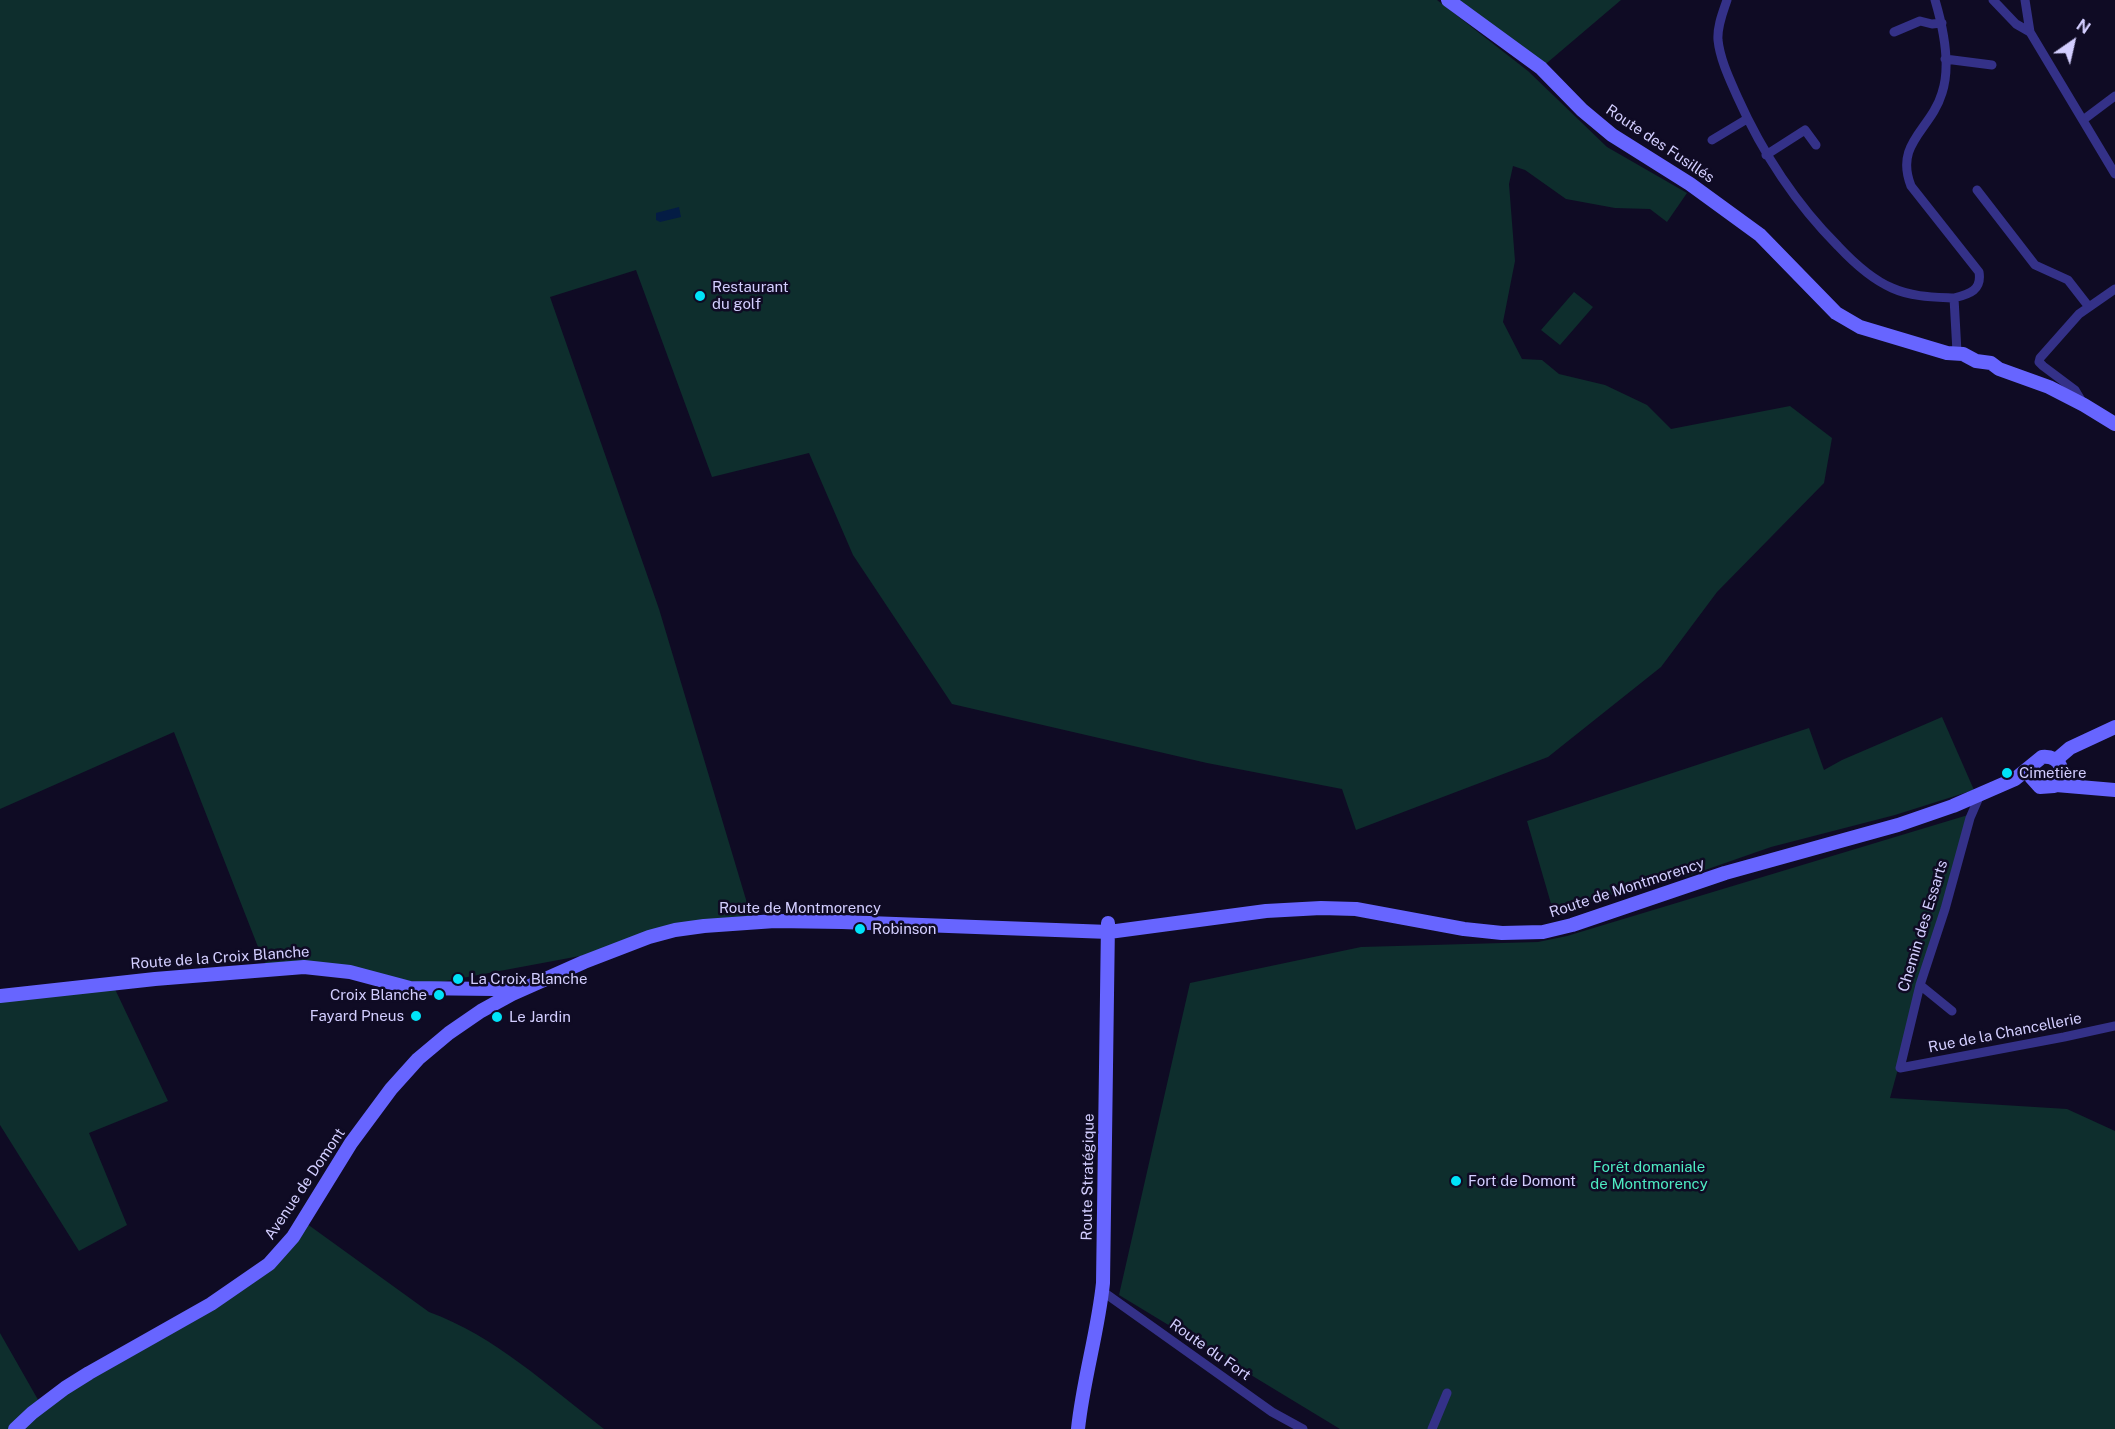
<!DOCTYPE html>
<html>
<head>
<meta charset="utf-8">
<style>
	body { margin:0 }
	#map { position:relative; width:2115px; height:1429px; overflow:hidden; background:#0f0b24; font-family:"Public Sans",sans-serif }
	canvas { display:block }
	.north { position:absolute; left:2043px; top:12px; width:60px; height:60px; -webkit-text-stroke:4px #0f0b24; paint-order:stroke; rotate:34deg; font-size:16px; font-weight:700; line-height:24px; text-align:center; color:#d3ceff }
	.north::after { content:''; display:block; margin:auto; width:21px; height:27px; background:#d3ceff; clip-path:polygon(50% 0,100% 100%,50% 72%,0 100%) }
</style>
</head>
<body>
<div id="map">
<canvas width="2115" height="1429"></canvas>
<div class="north">N</div>
</div>
<script>
const ctx = document.querySelector('canvas').getContext('2d');
ctx.lineJoin = 'round';
function fill(path, color) {
  ctx.fillStyle = color;
  ctx.fill(path, 'evenodd');
}
function trace(path, color, width, dash) {
  ctx.strokeStyle = color;
  ctx.lineWidth = width;
  ctx.lineCap = dash ? 'butt' : 'round';
  ctx.setLineDash(dash || []);
  ctx.stroke(path);
}
function label(font, color, halo, rows, align = 'center') {
  ctx.font = font + ' "Public Sans",sans-serif';
  ctx.lineWidth = 5;
  ctx.setLineDash([]);
  ctx.textBaseline = 'middle';
  ctx.strokeStyle = halo;
  ctx.fillStyle = color;
  for (const [text, x, y, turn = 0] of rows) {
    ctx.save();
    ctx.translate(x, y);
    ctx.rotate((+turn || 0) * Math.PI / 180);
    ctx.textAlign = isNaN(turn) ? turn : align;
    if (halo) ctx.strokeText(text, 0, 0);
    ctx.fillText(text, 0, 0);
    ctx.restore();
  }
}
const green = new Path2D(`
	M0,0H1437L1528,71L1607,147L1687,193L1667,222L1650,209L1615,208L1566,199L1525,170L1513,166L1509,184L1515,261L1503,322L1522,359L1542,360L1559,374L1605,385L1647,405L1671,429L1790,406L1832,438L1824,483L1717,592L1661,667L1548,757L1356,830L1342,789L1207,763L952,704L853,555L809,453L712,477L636,270L550,297L659,609L753,923L675,930L612,950L430,984L317,967L268,968L260,952L174,732L0,809Z
	M1448,0H1621L1541,68Z
	M1574,292L1593,307L1560,345L1541,330Z
	M1942,717L1974,790L1895,815L1771,847L1685,877L1683,871L1554,914L1527,821L1809,728L1824,770L1842,760Z
	M1968,815L1890,1098L2067,1109L2115,1131V1429H1340L1119,1295L1190,983L1361,947L1538,942L1567,936Z
	M114,987L168,1101L89,1133L127,1225L79,1251L0,1125V997Z
	M303,1221L429,1312C495,1336 548,1386 604,1429H0V1333L41,1405L268,1264Z`);
const water = new Path2D(`
	M679,207L681,217L660,222L656,220V213Z`);
const street = new Path2D(`
	M1727,0C1723,12 1717,26 1718,40C1720,59 1729,78 1737,96C1762,152 1794,202 1838,246C1853,262 1871,279 1892,288C1912,297 1933,297 1954,298
	M1935,0C1943,27 1951,66 1942,93C1931,130 1894,143 1911,186L1979,272C1982,290 1970,294 1954,298L1957,352
	M1993,0L2016,24L2030,32
	M2025,0L2030,32L2115,174
	M1894,32L1920,21L1932,24L1942,23
	M1945,59L1992,65
	M2083,120L2115,96
	M1712,140L1747,119
	M1766,155L1805,130L1816,145
	M1977,190L2035,265L2068,280L2089,307
	M2084,405L2075,390L2043,366L2039,362L2040,358L2079,314L2115,289
	M1980,795L1970,818L1945,909L1920,985L1900,1068L2064,1037L2115,1026
	M1920,985L1952,1011
	M1102,1291L1272,1412L1303,1429
	M1432,1429L1447,1393`);
const secondary = new Path2D(`
	M1448,0L1541,68L1582,110L1612,135L1690,184L1760,235L1836,313L1860,327L1947,353L1963,354L1976,361L1991,363L1999,369L2049,387L2084,405L2115,424
	M2056,760L2070,748L2115,727
	M2056,785L2115,790
	M0,996L155,979L304,967L350,972L410,988L494,989L516,988
	M15,1429L32,1413L65,1388L89,1373L211,1304L269,1264L293,1237L351,1143L391,1089L418,1059L449,1033L481,1011L512,994L584,962L649,937L675,930L704,926L775,921L842,922L1109,932L1266,911L1321,908L1356,909L1464,929L1502,933L1543,932L1572,925L1725,873L1898,825L1953,806L2015,779L2042,757C2061,755 2068,774 2054,786L2040,787L2031,777L2032,766
	M1078,1429C1083,1380 1098,1332 1103,1283L1108,923`);
const markers = [
	[700,296,6,"#00e3f9"],
	[2007,773,6,"#00e3f9"],
	[860,929,6,"#00e3f9"],
	[458,979,6,"#00e3f9"],
	[439,995,6,"#00e3f9"],
	[416,1016,6,"#00e3f9"],
	[497,1017,6,"#00e3f9"],
	[1456,1181,6,"#00e3f9"]
];
const streetNames = [
	["Route des Fusillés",1660,144,34],
	["Route de Montmorency",1627,888,-18],
	["Route de Montmorency",800,908],
	["Chemin des Essarts",1923,926,-73],
	["Route de la Croix Blanche",220,958,-4],
	["Rue de la Chancellerie",2005,1033,-11],
	["Route Stratégique",1088,1177,-89],
	["Avenue de Domont",305,1184,-56],
	["Route du Fort",1210,1350,35]
];
const poiNames = [
	["Restaurant",712,287],
	["du golf",712,304],
	["Cimetière",2019,773],
	["Robinson",872,929],
	["La Croix Blanche",470,979],
	["Croix Blanche",427,995,"right"],
	["Fayard Pneus",404,1016,"right"],
	["Le Jardin",509,1017],
	["Fort de Domont",1468,1181]
];
const parkNames = [
	["Forêt domaniale",1649,1167],
	["de Montmorency",1649,1184]
];
fill(green, '#0e2e2d');
fill(water, '#041c44');
trace(street, '#343188', 9);
trace(secondary, '#6765ff', 14);
for (const [x, y, r, color] of markers) {
  const dot = new Path2D();
  dot.arc(x, y, r, 0, 2 * Math.PI);
  ctx.fillStyle = color;
  ctx.fill(dot);
  trace(dot, '#0f0b24', 2);
}
label('15px', '#d3ceff', '#0f0b24', streetNames);
label('15px', '#d3ceff', '#0f0b24', poiNames, 'left');
label('15px', '#4debc2', '#0f0b24', parkNames);
</script>
</body>
</html>
